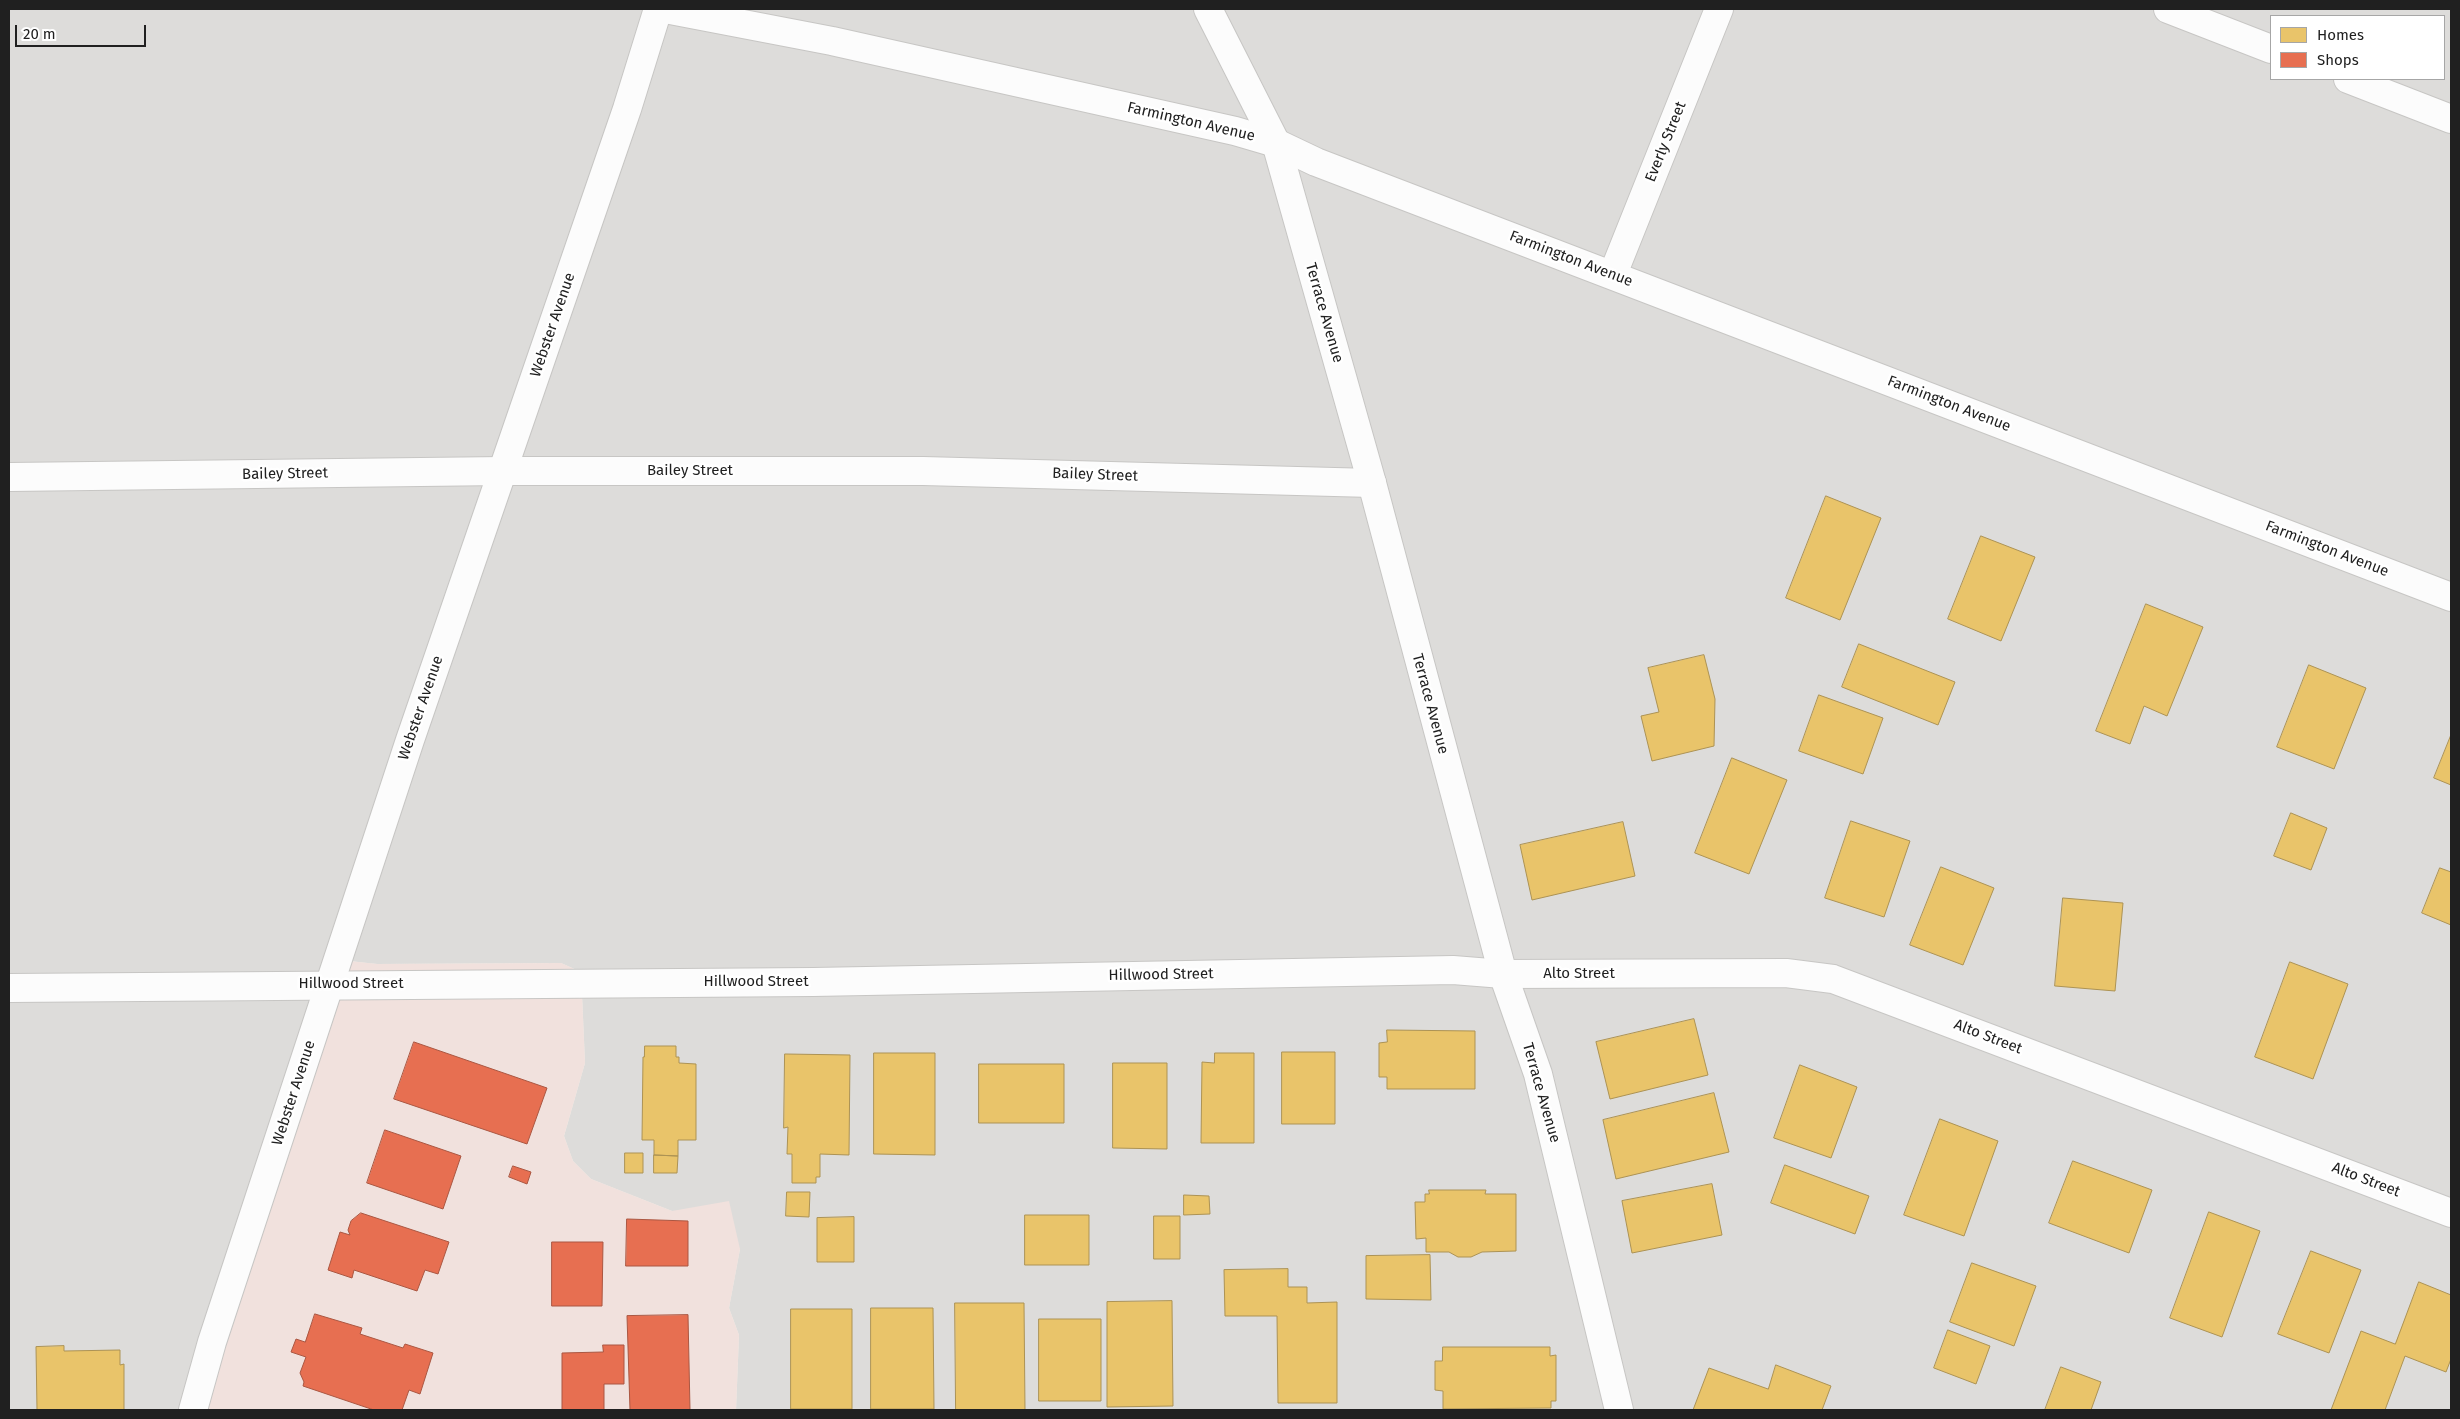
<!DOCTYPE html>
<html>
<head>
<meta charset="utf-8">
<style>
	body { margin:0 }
	#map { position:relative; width:2460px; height:1419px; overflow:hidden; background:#eeede8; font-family:"Fira Sans",sans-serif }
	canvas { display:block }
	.frame { position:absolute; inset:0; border:10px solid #202020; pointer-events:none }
	.legend { position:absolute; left:2270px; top:15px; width:175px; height:65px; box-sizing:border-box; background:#fff; border:1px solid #a6a6a6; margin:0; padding:6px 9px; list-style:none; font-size:15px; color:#202020 }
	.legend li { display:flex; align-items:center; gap:10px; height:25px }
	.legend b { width:25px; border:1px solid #a6a6a6 }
	.scale { position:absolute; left:15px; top:25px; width:131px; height:22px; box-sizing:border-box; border:2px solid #202020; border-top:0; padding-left:6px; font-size:15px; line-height:18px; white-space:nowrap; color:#202020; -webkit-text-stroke:4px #fff; paint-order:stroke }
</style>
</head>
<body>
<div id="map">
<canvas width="2460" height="1419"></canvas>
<div class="frame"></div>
<ul class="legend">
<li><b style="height:14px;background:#e9c46a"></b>Homes</li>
<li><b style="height:14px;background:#e76f51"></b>Shops</li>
</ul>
<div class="scale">20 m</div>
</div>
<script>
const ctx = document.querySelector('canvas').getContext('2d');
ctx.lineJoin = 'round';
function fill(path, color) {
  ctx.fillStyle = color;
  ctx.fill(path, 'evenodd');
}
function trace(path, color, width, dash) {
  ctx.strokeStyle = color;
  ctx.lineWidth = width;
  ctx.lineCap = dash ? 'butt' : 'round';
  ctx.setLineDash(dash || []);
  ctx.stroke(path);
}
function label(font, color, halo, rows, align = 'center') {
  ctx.font = font + ' "Fira Sans",sans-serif';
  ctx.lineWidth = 5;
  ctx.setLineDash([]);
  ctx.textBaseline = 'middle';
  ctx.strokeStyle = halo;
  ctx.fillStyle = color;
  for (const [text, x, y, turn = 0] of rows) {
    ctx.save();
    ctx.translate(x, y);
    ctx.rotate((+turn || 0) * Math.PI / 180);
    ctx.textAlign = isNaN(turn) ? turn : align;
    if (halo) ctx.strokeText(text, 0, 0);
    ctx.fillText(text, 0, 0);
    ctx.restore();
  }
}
const residential = new Path2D(`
	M9,9H2451V1410H736L739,1335L729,1308L740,1249L672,1211L591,1179L573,1161L564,1136L585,1063L581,972L561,963L377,964L340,960L190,1410H9ZM2271,16H2444V79H2271Z`);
const commercial = new Path2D(`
	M339,960L377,964L561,963L581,972L585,1063L564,1136L573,1161L591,1179L672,1211L729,1201L740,1249L729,1308L739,1335L736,1410H190Z`);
const homes = new Path2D(`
	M1826,496L1881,518L1840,620L1786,598Z
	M1981,536L2035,557L2001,641L1948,619Z
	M2146,604L2203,627L2167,716L2144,706L2130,744L2096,731Z
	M1859,644L1955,682L1938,725L1842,687Z
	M1704,655L1715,699L1714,746L1652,761L1641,716L1659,712L1648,668Z
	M2309,665L2366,688L2334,769L2277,747Z
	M1819,695L1883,718L1863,774L1799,751Z
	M2451,735V785L2434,778Z
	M1732,758L1787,780L1749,874L1695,853Z
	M2291,813L2327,828L2311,870L2274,856Z
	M1851,821L1910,841L1884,917L1825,898Z
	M1623,822L1635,876L1532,900L1520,845Z
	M1941,867L1994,888L1963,965L1910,945Z
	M2440,868L2451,872V925L2422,913Z
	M2063,898L2123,903L2115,991L2055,986Z
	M2290,962L2348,984L2313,1079L2255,1057Z
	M1694,1019L1708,1075L1610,1099L1596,1042Z
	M1387,1030L1475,1031V1089H1387V1077H1379V1043L1387,1042Z
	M645,1046H676V1057H679V1063L696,1064V1140H678V1156L654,1155V1140H642L643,1057H644Z
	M1282,1052H1335V1124H1282Z
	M874,1053H935V1155L874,1154Z
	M1215,1053H1254V1143H1201L1202,1062L1214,1063Z
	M785,1054L850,1055L849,1155L820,1154V1177H816V1183H792V1154H787L788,1127L784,1128Z
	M1113,1063H1167V1149L1113,1148Z
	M979,1064H1064V1123H979Z
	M1800,1065L1857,1087L1831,1158L1774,1138Z
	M1714,1093L1729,1152L1616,1179L1603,1120Z
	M1940,1119L1998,1141L1964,1236L1904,1215Z
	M625,1153H643V1173H625Z
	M654,1155L678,1156L677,1173H654Z
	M2073,1161L2152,1190L2129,1253L2049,1223Z
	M1785,1165L1869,1196L1855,1234L1771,1203Z
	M1712,1184L1722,1235L1632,1253L1622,1201Z
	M1429,1190H1486L1485,1194H1516V1251L1482,1252L1471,1257H1458L1449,1252H1426V1238L1416,1239L1415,1202H1425V1194H1429Z
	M787,1192H810L809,1217L786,1216Z
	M1184,1195L1209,1196L1210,1214L1184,1215Z
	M2209,1212L2260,1231L2222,1337L2170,1318Z
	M1025,1215H1089V1265H1025Z
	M1154,1216H1180V1259H1154Z
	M854,1217V1262H817V1218Z
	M2311,1251L2361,1270L2329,1353L2278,1334Z
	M1430,1255L1431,1300L1366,1299V1256Z
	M1972,1263L2036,1286L2014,1346L1950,1322Z
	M1288,1269V1287H1307V1303L1337,1302V1403H1278L1277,1316H1225L1224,1270Z
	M2419,1282L2451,1295V1359L2446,1372L2405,1356L2385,1410H2331L2361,1331L2395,1344Z
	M1172,1301L1173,1406L1107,1407V1302Z
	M955,1303H1024L1025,1410H956Z
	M871,1308H933L934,1409H871Z
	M791,1309H852V1409H791Z
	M1039,1319H1101V1401H1039Z
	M1948,1330L1990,1346L1976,1384L1934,1368Z
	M64,1346V1351L120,1350V1365L124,1364V1410H37L36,1347Z
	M1443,1347H1550V1356L1556,1355V1401H1551V1408L1443,1409V1391L1435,1390V1361H1442Z
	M1776,1365L1831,1386L1822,1410H1693L1709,1368L1768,1389Z
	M2061,1367L2101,1382L2091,1410H2045Z`);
const shops = new Path2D(`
	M414,1042L547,1088L527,1144L394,1099Z
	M385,1130L461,1156L443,1209L367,1183Z
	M513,1166L531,1172L527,1184L509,1177Z
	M361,1213L449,1242L438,1274L425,1270L417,1291L354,1270L352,1278L328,1270L340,1232L350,1235L348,1230L351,1221Z
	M627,1219L688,1221V1266H626Z
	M552,1242H603L602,1306H552Z
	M315,1314L362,1328L360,1334L403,1348L405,1344L433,1353L420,1394L409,1390L402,1410H374L303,1386L304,1382L300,1373L306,1357L291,1352L296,1339L305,1342Z
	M688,1315L690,1410H630L627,1316Z
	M603,1345H624V1384H604V1410H562V1353L603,1352Z`);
const minor = new Path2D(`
	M665,9L832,41L1235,131L1276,143L1316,162L2451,597
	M2168,9L2271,49
	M2348,79L2451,119
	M1613,274L1719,9
	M9,477L503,471H923L1372,483
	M9,988L813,982L1453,970L1503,974L1786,973L1833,979L2451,1213`);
const tertiary = new Path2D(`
	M1208,9L1276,143L1372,483L1503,974L1538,1074L1619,1410
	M193,1410L212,1342L410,740L627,109L658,9`);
const streetNames = [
	["Farmington Avenue",1191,122,13],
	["Everly Street",1666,142,-68],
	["Farmington Avenue",1571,259,21],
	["Terrace Avenue",1324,313,74],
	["Webster Avenue",553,325,-71],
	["Farmington Avenue",1949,404,21],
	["Bailey Street",690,471],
	["Bailey Street",285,474,-1],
	["Bailey Street",1095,475,2],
	["Farmington Avenue",2327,549,21],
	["Terrace Avenue",1430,704,75],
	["Webster Avenue",421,708,-71],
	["Alto Street",1579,974],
	["Hillwood Street",1161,975,-1],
	["Hillwood Street",756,982],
	["Hillwood Street",351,984],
	["Alto Street",1988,1037,21],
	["Webster Avenue",294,1093,-72],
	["Terrace Avenue",1541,1093,74],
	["Alto Street",2366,1180,21]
];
fill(residential, '#dddcda');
fill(commercial, '#f1e1dd');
fill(homes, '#e9c46a');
trace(homes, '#ad9354', 1);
fill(shops, '#e76f51');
trace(shops, '#ab5742', 1);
trace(minor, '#c7c6c4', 30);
trace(tertiary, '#c7c6c4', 30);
trace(minor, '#fcfcfc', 28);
trace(tertiary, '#fcfcfc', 28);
label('15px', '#202020', '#fff', streetNames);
</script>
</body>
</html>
